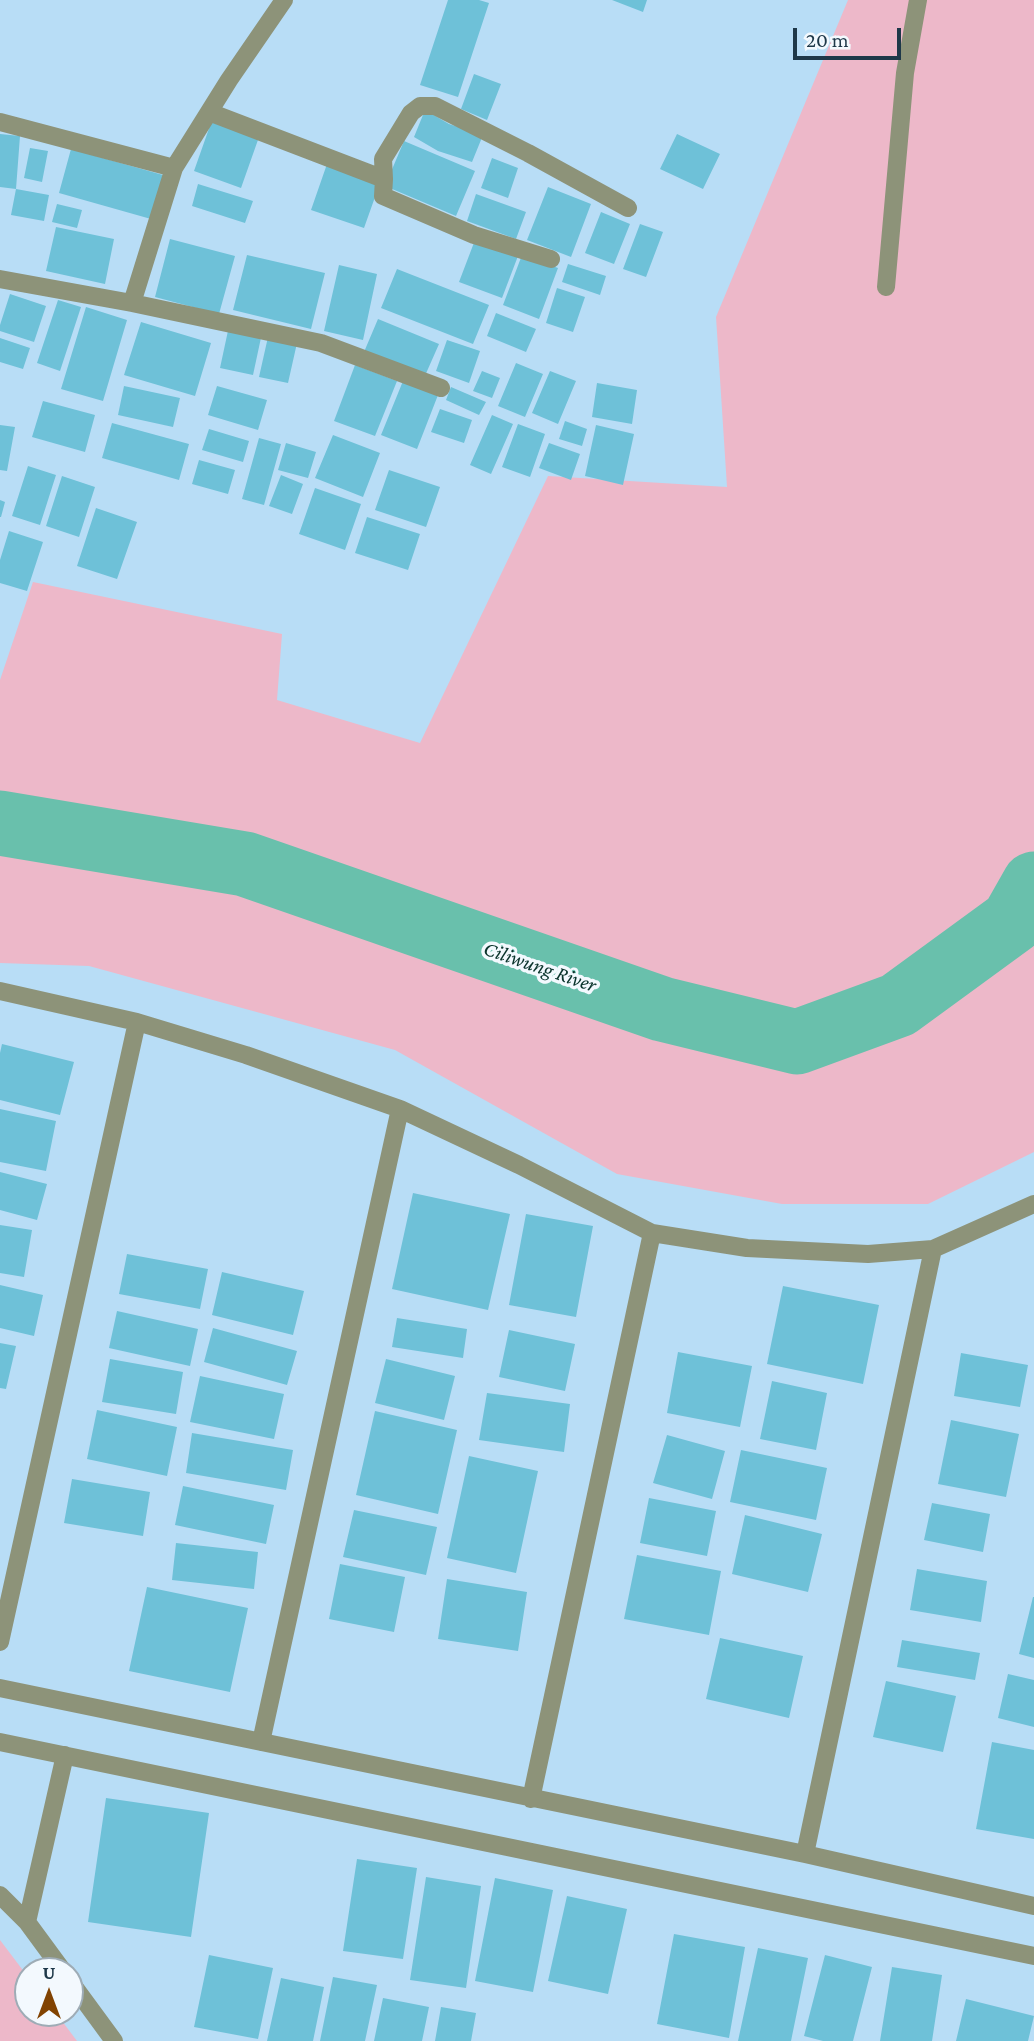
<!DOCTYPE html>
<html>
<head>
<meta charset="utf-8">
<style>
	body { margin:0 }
	#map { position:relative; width:1034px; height:2041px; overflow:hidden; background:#b8ddf6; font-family:"Crimson Pro",serif }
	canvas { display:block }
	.north { position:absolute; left:14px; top:1957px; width:70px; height:70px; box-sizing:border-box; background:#f3f9fe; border:2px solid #9eacb6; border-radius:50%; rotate:0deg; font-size:19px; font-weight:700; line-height:28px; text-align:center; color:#1e3849 }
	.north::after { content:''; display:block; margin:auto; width:24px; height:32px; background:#814302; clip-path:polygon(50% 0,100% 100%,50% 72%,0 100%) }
	.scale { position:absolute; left:793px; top:28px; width:108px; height:32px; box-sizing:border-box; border:4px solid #1e3849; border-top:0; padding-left:9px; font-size:21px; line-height:24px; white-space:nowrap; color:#1e3849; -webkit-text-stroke:5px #f3f9fe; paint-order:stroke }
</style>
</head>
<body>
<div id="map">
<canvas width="1034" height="2041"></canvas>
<div class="north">U</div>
<div class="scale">20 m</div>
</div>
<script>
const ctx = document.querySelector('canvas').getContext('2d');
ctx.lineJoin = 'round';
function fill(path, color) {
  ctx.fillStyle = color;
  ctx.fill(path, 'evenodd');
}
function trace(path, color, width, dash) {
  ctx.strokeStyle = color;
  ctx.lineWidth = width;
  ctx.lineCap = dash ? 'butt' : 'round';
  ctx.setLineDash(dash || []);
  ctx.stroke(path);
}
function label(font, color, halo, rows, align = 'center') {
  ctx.font = font + ' "Crimson Pro",serif';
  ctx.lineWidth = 7;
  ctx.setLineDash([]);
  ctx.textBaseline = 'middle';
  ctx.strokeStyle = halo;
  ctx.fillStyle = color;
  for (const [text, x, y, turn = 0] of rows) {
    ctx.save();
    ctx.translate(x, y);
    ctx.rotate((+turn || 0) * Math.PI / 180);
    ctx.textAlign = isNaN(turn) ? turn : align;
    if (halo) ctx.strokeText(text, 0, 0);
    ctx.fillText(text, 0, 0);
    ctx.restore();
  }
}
const green = new Path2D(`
	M848,0H1034V1152L928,1204H782L617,1174L395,1050L89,966L0,963V680L33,582L282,634L277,700L420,743L548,476L727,487L716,317Z
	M0,1940L28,1977V2013H56L77,2041H0Z`);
const river = new Path2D(`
	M0,823L245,864L662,1009L797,1042L898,1005L1013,921L1034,884`);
const building = new Path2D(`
	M448,0H479L489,3L458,97L420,85Z
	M612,0H647L643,12Z
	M474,74L501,84L487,120L461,109Z
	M425,110L449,124L483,135L472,162L438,151L414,137Z
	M212,120L259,137L241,188L194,171Z
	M0,134L20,136L16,189L0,187Z
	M677,134L720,154L703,189L660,169Z
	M404,141L475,171L456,216L385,186Z
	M30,148L48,151L42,182L24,178Z
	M71,149L163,175L151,219L59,193Z
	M492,158L518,168L508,198L481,188Z
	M327,164L380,183L364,228L311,210Z
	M198,184L253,201L245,223L192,206Z
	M548,187L591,204L571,257L527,240Z
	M16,189L49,195L44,221L11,215Z
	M476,194L526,212L516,239L467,221Z
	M57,204L82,210L77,228L52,222Z
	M601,212L630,224L614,264L585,253Z
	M640,224L663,232L646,277L623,269Z
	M56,227L114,239L105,284L46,271Z
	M170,239L235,256L219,314L155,297Z
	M475,240L518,256L502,298L459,282Z
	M247,255L325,273L311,329L233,310Z
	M522,255L558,268L539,319L503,305Z
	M568,264L606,276L600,295L562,282Z
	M339,265L377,274L363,340L324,331Z
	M397,269L489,305L473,344L381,308Z
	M557,288L585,297L573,332L546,323Z
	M10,294L46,306L34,342L0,331V325Z
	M58,300L81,307L60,371L37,363Z
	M86,307L127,320L103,401L61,389Z
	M496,313L536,329L526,352L487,336Z
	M378,319L439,344L424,378L364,352Z
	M141,322L211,343L195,396L124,375Z
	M229,326L262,333L253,375L220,368Z
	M268,337L297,343L288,383L259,377Z
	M0,338L30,348L23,369L0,362Z
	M447,340L480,351L469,383L436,371Z
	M516,363L543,374L525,417L498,406Z
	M355,365L397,381L375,436L334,421Z
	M482,371L500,378L492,398L473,391Z
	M550,371L576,381L558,424L532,413Z
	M403,381L438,395L417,449L381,435Z
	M597,383L637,390L632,424L592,417Z
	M124,386L180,398L173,427L118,415Z
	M217,386L267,400L258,430L208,415Z
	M451,387L486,402L479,415L446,400Z
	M43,401L95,415L85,452L32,437Z
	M440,409L472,420L464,443L431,432Z
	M492,415L513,424L491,474L470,465Z
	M565,421L587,429L582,446L559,439Z
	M112,423L189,444L179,480L102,458Z
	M518,424L545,434L530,477L502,467Z
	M0,425L15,427L7,471L0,470Z
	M596,425L634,434L623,485L585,476Z
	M209,429L249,441L243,462L202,450Z
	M333,435L380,453L363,497L315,478Z
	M259,438L281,444L264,505L242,499Z
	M286,443L316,452L308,478L278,470Z
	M549,443L580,454L571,480L539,468Z
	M199,460L235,470L228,494L192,484Z
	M28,466L56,475L40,525L12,516Z
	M389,470L440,487L426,527L375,510Z
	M281,475L303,484L292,514L269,506Z
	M62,476L95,487L79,537L46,526Z
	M315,488L361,504L345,550L299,534Z
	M0,500L5,502L1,517H0Z
	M96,508L137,522L117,579L77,566Z
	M367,517L420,534L408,570L355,553Z
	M9,531L43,542L27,591L0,583V560Z
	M2,1044L74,1062L60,1115L0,1100V1053Z
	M0,1109L56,1121L46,1171L0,1162Z
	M0,1172L47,1184L37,1220L0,1210Z
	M413,1193L510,1214L488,1310L392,1289Z
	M526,1214L593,1226L576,1317L509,1305Z
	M0,1225L32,1230L24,1277L0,1273Z
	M127,1254L208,1269L200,1309L119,1294Z
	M222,1272L304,1291L293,1335L212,1315Z
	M0,1285L43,1295L34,1336L0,1328Z
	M783,1286L879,1305L863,1384L767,1364Z
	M117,1311L198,1329L190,1366L109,1348Z
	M397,1318L467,1329L463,1358L392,1347Z
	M213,1328L297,1351L287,1385L204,1362Z
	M509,1330L575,1344L565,1391L499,1377Z
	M0,1343L16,1346L6,1389L0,1388Z
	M678,1352L752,1366L740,1427L667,1413Z
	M961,1353L1028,1365L1020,1407L954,1396Z
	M110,1359L183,1372L176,1414L102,1402Z
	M386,1359L455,1376L444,1420L375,1403Z
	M200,1376L284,1394L274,1439L190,1422Z
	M772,1381L827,1393L816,1450L760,1439Z
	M487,1393L570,1404L564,1452L479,1440Z
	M97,1410L177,1427L167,1476L87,1459Z
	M375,1411L457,1430L438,1514L356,1495Z
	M951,1420L1019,1434L1006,1497L938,1484Z
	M192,1433L293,1450L286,1490L186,1473Z
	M667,1435L725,1451L712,1499L653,1483Z
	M741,1450L827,1468L816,1520L730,1502Z
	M469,1456L538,1471L516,1573L447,1558Z
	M72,1479L150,1492L143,1536L64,1523Z
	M183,1486L274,1505L266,1544L175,1525Z
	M649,1498L716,1511L707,1556L640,1543Z
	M932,1503L990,1514L983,1552L924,1540Z
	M354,1510L437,1527L426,1575L343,1557Z
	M745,1515L822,1534L808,1592L732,1574Z
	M176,1543L258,1552L254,1589L172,1580Z
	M637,1555L721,1571L709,1635L624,1619Z
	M340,1564L405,1577L394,1632L329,1619Z
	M917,1569L987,1581L981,1622L910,1610Z
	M447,1579L527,1592L518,1651L438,1639Z
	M147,1587L248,1608L230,1692L129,1671Z
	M1033,1597H1034V1658L1019,1654Z
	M720,1638L803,1656L789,1718L706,1699Z
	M902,1640L980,1653L975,1680L897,1667Z
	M1008,1674L1034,1680V1727L998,1718Z
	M886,1681L956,1696L943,1752L873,1737Z
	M992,1742L1034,1750V1839L976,1829Z
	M106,1798L209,1813L191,1937L88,1922Z
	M357,1859L417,1868L403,1959L343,1951Z
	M426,1877L481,1886L466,1988L410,1980Z
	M495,1878L553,1890L533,1992L475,1981Z
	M567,1896L627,1909L608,1994L548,1981Z
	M674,1934L745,1947L729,2038L657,2024Z
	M758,1948L808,1958L791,2041H738Z
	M209,1955L273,1968L258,2039L194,2027Z
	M825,1955L872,1967L853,2041H823L804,2036Z
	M892,1967L942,1975L932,2041H880Z
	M333,1977L377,1985L365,2041H320Z
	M281,1978L324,1987L313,2041H267Z
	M383,1998L429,2007L422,2041H374Z
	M966,1999L1034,2016L1028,2041H956Z
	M441,2007L476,2013L471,2041H435Z`);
const minor = new Path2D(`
	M209,112L384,179L383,159L411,113L420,106H435L528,153L628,208
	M0,122L174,168
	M384,179L383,196L474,235L551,259
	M0,279L132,303L321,343L441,388
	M886,287L905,73L918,0
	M132,303L174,168L229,80L284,0
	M0,991L137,1022L246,1055L400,1109L519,1165L652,1233L747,1248L868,1254L933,1249L1034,1204
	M0,1642L137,1022
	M0,1688L805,1854L1034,1906
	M0,1742L1034,1956
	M261,1742L400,1109
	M531,1799L652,1233
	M805,1854L933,1249
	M0,1895L27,1922L63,1971
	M27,1922L65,1755
	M70,1981L114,2041`);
const waterNames = [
	["Ciliwung River",540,967,19]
];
fill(green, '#edb8c9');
trace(river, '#69c0ac', 65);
fill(building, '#6ec1d8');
trace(minor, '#8d9379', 18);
label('italic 21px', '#0a342c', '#f3f9fe', waterNames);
</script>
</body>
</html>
